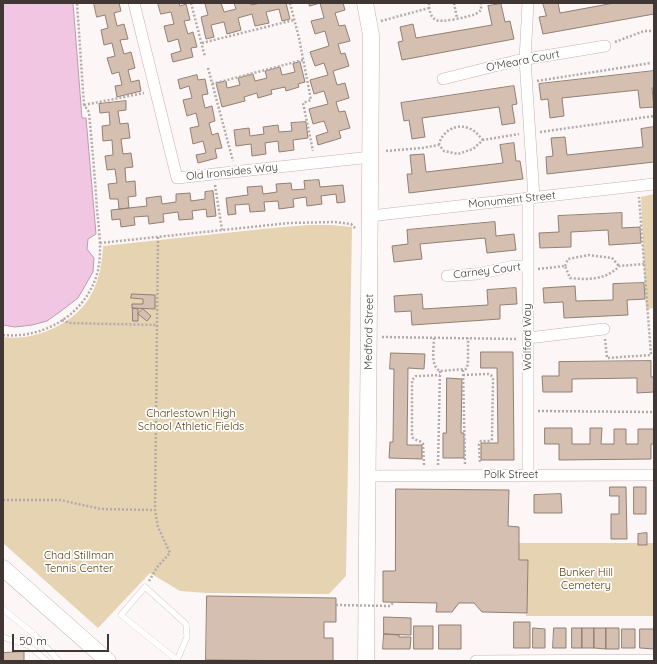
<!DOCTYPE html>
<html>
<head>
<meta charset="utf-8">
<style>
	body { margin:0 }
	#map { position:relative; width:657px; height:664px; overflow:hidden; background:#fcf7f6; font-family:Quicksand,sans-serif }
	canvas { display:block }
	.frame { position:absolute; inset:0; border:4px solid #403634; pointer-events:none }
	.scale { position:absolute; left:12px; top:634px; width:97px; height:18px; box-sizing:border-box; border:2px solid #403634; border-top:0; padding-left:5px; font-size:12px; line-height:14px; white-space:nowrap; color:#403634; -webkit-text-stroke:3px #fff; paint-order:stroke }
</style>
</head>
<body>
<div id="map">
<canvas width="657" height="664"></canvas>
<div class="frame"></div>
<div class="scale">50 m</div>
</div>
<script>
const ctx = document.querySelector('canvas').getContext('2d');
ctx.lineJoin = 'round';
function fill(path, color) {
  ctx.fillStyle = color;
  ctx.fill(path, 'evenodd');
}
function trace(path, color, width, dash) {
  ctx.strokeStyle = color;
  ctx.lineWidth = width;
  ctx.lineCap = dash ? 'butt' : 'round';
  ctx.setLineDash(dash || []);
  ctx.stroke(path);
}
function label(font, color, halo, rows, align = 'center') {
  ctx.font = font + ' Quicksand,sans-serif';
  ctx.lineWidth = 3.5;
  ctx.setLineDash([]);
  ctx.textBaseline = 'middle';
  ctx.strokeStyle = halo;
  ctx.fillStyle = color;
  for (const [text, x, y, turn = 0] of rows) {
    ctx.save();
    ctx.translate(x, y);
    ctx.rotate((+turn || 0) * Math.PI / 180);
    ctx.textAlign = isNaN(turn) ? turn : align;
    if (halo) ctx.strokeText(text, 0, 0);
    ctx.fillText(text, 0, 0);
    ctx.restore();
  }
}
const green = new Path2D(`
	M654,194V308L646,309L641,197Z
	M308,225H331L352,227L346,576L329,594L206,593L180,591L150,573L98,628L3,543V337C36,342 79,322 93,291C100,276 102,262 103,246L272,228Z
	M519,543H654V616H526L528,561L519,560Z`);
const water = new Path2D(`
	M3,3H73L82,118H86L96,234L88,239L87,249L94,258L93,272L78,298L61,311L47,321L32,325L15,327L3,325Z`);
const building = new Path2D(`
	M94,3H119L121,11L114,13L117,26L124,24L128,39L120,40L124,54L131,52L135,68L128,70L131,82L139,80L141,91L117,97L115,86L122,85L119,72L112,74L107,58L115,56L112,43L104,45L101,30L108,28L105,15L97,17Z
	M158,3H179L180,6L186,4L190,20L184,21L188,34L193,32L197,47L191,48L193,57L173,62L171,54L181,51L178,39L168,42L164,26L174,24L171,12L161,14Z
	M210,3H221L224,12L236,9L234,3H250L251,5L261,3H286L290,19L282,21L279,9L266,12L269,23L255,26L252,14L238,18L241,30L227,34L224,22L211,25L214,37L206,39L201,17L208,15L205,4Z
	M309,3H343L345,10L335,13L339,26L345,25L350,41L338,44L341,54L345,53L349,66L333,71L337,85L345,83L349,98L336,102L339,112L345,111L350,128L339,131L341,138L318,145L316,136L328,132L324,121L313,124L309,109L328,104L324,91L314,94L310,80L328,75L324,63L315,66L310,52L329,46L325,31L315,34L311,21L324,18L320,3L310,6Z
	M543,3H558L560,13L614,3H654V14L543,34L539,17L546,16Z
	M501,4L505,22L510,21L514,39L402,60L398,42L403,41L400,27L413,24L416,38L492,25L488,6Z
	M300,62L305,82L298,84L299,87L286,91L285,87L271,90L272,94L258,98L257,93L244,97L245,101L222,107L216,83L226,81L227,88L240,85L238,78L253,74L255,81L267,78L265,71L280,67L282,75L295,72L293,64Z
	M654,71V88H652L654,107L640,108L638,90L562,98L564,116L550,118L548,99L541,100L539,84Z
	M197,75L198,80L205,79L208,94L202,95L205,108L212,106L215,121L209,123L212,135L218,133L222,148L215,149L217,158L198,163L196,155L206,153L203,141L193,144L190,128L199,126L196,113L187,116L183,100L192,98L189,86L180,89L178,80Z
	M514,86L517,104L512,105L515,123L502,125L499,107L422,118L425,137L412,139L409,120L404,121L401,103Z
	M126,101V110L118,111L120,124L128,123L130,138L121,139L123,154L131,153L133,167L125,168L126,182L135,181L136,196L128,197L129,208L119,209L118,199H110L108,184L117,183L115,169L107,170L105,156L113,155L112,140L103,141L102,126L110,125L109,112L100,113L99,104Z
	M306,122L308,138L293,140L294,150L279,152L278,141L265,143L266,154L252,156L251,144L236,146L234,130L249,128L250,136L264,134L263,127L278,125L279,132L292,131L291,123Z
	M654,127V162L547,174L546,157L553,156L551,138L565,137L567,155L643,147L641,129Z
	M514,143L516,161H520L523,179L409,193L407,174H412L410,155L424,154L426,172L503,163L500,145Z
	M319,180L320,187L343,185L345,202L337,203L336,194L321,196L322,204L307,206L306,197L293,199L294,207L279,209L278,201L264,202L265,211L250,212L249,204L235,205L236,214L228,215L226,198L248,195L247,187L262,186L263,194L277,192L276,184L291,183L292,190L305,189L304,181Z
	M213,191L216,216L207,217L206,209L192,211L193,219L179,220L178,212L163,214L164,222L149,224L148,216L134,217L135,225L121,227L120,219L112,220L111,210L147,206L146,198L161,196L162,204L176,202V194L190,193L191,201L205,199V192Z
	M622,213V228L640,227L641,243L609,245L608,230L571,232V247L540,248L539,233L559,232L558,216Z
	M495,222L496,236L514,234L516,250L487,253L485,238L420,244L422,259L394,262L392,246L408,244L407,230Z
	M644,283L645,299L627,300L628,315L564,318L563,302L544,303L543,288L575,286L576,301L613,300V284Z
	M516,288L517,304L500,305V319L412,325L411,311L395,312L394,296L422,294L423,309L488,305L487,290Z
	M132,294L155,295V309L132,308V304H143V299L131,298Z
	M133,308L138,309V321H133Z
	M143,309L151,316L147,321L138,314Z
	M481,352H513L514,460H481V443H498L497,368H481Z
	M391,353L425,354L424,369L408,368L407,445H422V459L389,458L390,442H393L394,369H390Z
	M651,361V377H654V392L637,393V378L572,379V392H543L542,376H559V362Z
	M447,378L462,379L461,433H464V458H443V433H446Z
	M545,428H572V444H590V428H602L601,444H614V429H626V444H638V429H654V444H651V459L559,460V444H545Z
	M610,487H626L627,539H611V514H619V496H610Z
	M634,487H646V514H634Z
	M396,489L509,490L508,526L519,527V560H528L527,613L482,612L474,603H459L452,612H436L437,603L383,602V571H395Z
	M561,494L562,513H534V495Z
	M647,533V545H638V534Z
	M207,596L336,598V622H324V638H333V661L206,660Z
	M384,617L411,618V635L384,634Z
	M514,622H530V648H514Z
	M439,625H461V649H439Z
	M414,626H433V649H414Z
	M533,628L545,629V648H533Z
	M554,628H566V648H553Z
	M572,628H582V648H572Z
	M582,628H594V648H582Z
	M594,628H606V649L594,648Z
	M606,628H619V649H606Z
	M622,629H635V648H622Z
	M640,629H654V649L640,648Z
	M384,634L399,635V637H411L410,649H383Z
	M24,652V661H3V653Z`);
const path = new Path2D(`
	M191,3L205,57
	M290,3L299,38L311,100L303,103L313,151
	M429,3C429,9 430,17 436,20C441,23 467,17 473,15C476,14 479,12 481,10V3
	M454,3L457,18
	M381,21L429,8
	M615,42L644,31H654
	M202,43L294,20
	M208,68L233,161
	M537,81L651,63
	M212,84L303,60
	M84,105L144,93
	M540,132L654,116
	M439,145C441,132 456,123 468,128C475,130 478,135 483,140
	M386,151L422,148L439,145L444,151L458,154L473,149L483,140L519,134
	M215,185L222,230
	M100,243L289,223L334,222L351,224L355,228
	M565,266L568,259L589,255L612,258L619,266
	M538,269L565,266L570,278C587,280 607,280 619,266L644,264
	M62,320L69,323L157,325
	M3,335C45,339 88,313 98,270C102,251 99,229 97,210C95,177 92,145 89,112L84,105L77,3
	M382,337L517,339
	M434,338C434,348 430,366 440,371L466,369L468,364V338
	M605,339L607,358L651,355L639,197
	M463,370L465,465
	M463,375L488,374L491,375L493,379L492,439L490,441H481L479,444L480,464
	M538,411L654,412
	M424,465L423,444C421,440 415,441 412,437V380L416,376H420L440,375
	M438,465L440,371
	M3,500H60L101,509L155,510L158,237
	M149,581L158,566L170,553L158,527L155,510`);
const service = new Path2D(`
	M3,609L35,635L59,661
	M3,637L29,646L47,661
	M177,660L187,637L186,624L145,587L121,615L177,660L178,661`);
const minor = new Path2D(`
	M134,3L177,178L371,157
	M528,3L525,59L534,198
	M443,79L515,61L605,46
	M528,199V474
	M370,216L654,184
	M447,276L477,274L514,266H528
	M528,338L604,329
	M368,476L654,475
	M476,661L654,660`);
const secondary = new Path2D(`
	M365,3L371,35V64L366,661
	M3,568L108,661`);
const pathBridge = new Path2D(`
	M336,605L390,606L394,602`);
const streetNames = [
	["O'Meara Court",523,61,-11],
	["Old Ironsides Way",232,172,-6],
	["Monument Street",512,200,-6],
	["Carney Court",487,271,-7],
	["Medford Street",369,332,-89],
	["Walford Way",528,337,-90],
	["Polk Street",511,475]
];
const parkNames = [
	["Charlestown High",191,414],
	["School Athletic Fields",191,427],
	["Chad Stillman",79,556],
	["Tennis Center",79,569],
	["Bunker Hill",586,573],
	["Cemetery",586,586]
];
fill(green, '#e5d3b2');
fill(water, '#f0c6e2');
trace(water, '#bb9bae', 1);
fill(building, '#d4bfb1');
trace(building, '#927f72', 1);
trace(service, '#cab0ab', 6);
trace(minor, '#cab0ab', 12);
trace(secondary, '#cab0ab', 17);
trace(path, '#b2abaa', 2.5, [2, 2]);
trace(service, '#fff', 5.5);
trace(minor, '#fff', 11);
trace(secondary, '#fff', 16);
trace(pathBridge, '#b2abaa', 2.5, [2, 2]);
label('11px', '#403634', '#fff', streetNames);
label('11px', '#594110', '#fff', parkNames);
</script>
</body>
</html>
